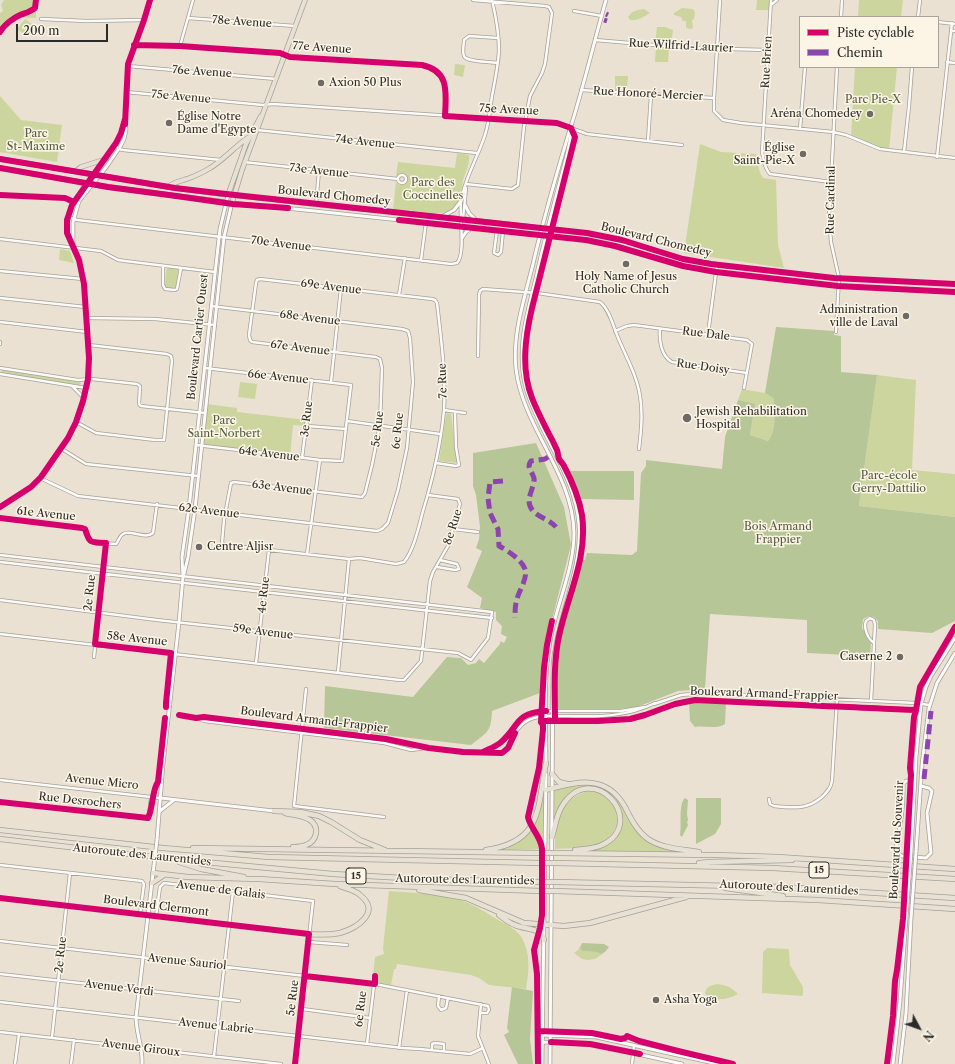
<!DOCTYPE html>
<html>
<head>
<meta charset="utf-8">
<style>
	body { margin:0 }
	#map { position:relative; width:955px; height:1064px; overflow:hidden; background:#eae1d3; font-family:"Libre Caslon Text",serif }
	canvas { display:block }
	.legend { position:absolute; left:799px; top:16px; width:140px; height:52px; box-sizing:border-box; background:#fcf5e5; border:1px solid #a8a49b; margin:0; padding:5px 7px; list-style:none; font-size:12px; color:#2b2b2b }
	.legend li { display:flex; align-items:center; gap:8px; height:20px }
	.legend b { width:20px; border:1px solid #a8a49b }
	.north { position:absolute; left:899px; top:1008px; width:40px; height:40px; -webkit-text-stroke:3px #fcf5e5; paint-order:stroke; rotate:131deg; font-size:11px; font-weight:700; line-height:16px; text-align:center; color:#2b2b2b }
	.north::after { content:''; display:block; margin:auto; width:14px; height:18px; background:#2b2b2b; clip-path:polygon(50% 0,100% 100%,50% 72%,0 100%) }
	.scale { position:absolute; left:16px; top:24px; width:92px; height:18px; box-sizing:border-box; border:2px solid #2b2b2b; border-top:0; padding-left:5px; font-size:12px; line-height:14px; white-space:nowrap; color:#2b2b2b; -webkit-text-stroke:3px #fcf5e5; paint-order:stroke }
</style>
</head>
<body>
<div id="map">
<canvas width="955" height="1064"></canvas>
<ul class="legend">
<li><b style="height:5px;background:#d6006c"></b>Piste cyclable</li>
<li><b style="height:5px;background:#8e44ad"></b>Chemin</li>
</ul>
<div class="north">N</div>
<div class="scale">200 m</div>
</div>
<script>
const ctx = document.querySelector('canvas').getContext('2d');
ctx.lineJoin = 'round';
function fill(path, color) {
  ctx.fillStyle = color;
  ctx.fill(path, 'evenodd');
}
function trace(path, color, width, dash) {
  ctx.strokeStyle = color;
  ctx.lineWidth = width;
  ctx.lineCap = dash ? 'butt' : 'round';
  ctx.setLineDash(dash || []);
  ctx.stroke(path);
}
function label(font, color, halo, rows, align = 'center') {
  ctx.font = font + ' "Libre Caslon Text",serif';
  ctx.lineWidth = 3;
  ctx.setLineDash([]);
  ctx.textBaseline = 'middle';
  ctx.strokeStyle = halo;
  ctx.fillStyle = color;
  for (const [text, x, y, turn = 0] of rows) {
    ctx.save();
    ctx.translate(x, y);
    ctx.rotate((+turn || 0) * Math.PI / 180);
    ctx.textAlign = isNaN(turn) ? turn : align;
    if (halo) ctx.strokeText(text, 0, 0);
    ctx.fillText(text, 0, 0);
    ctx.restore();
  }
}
const green = new Path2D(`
	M4,0H36V18L16,17L3,29L0,33V13L3,11L1,5Z
	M757,0H769V10H756Z
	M859,0H903L901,17H858Z
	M682,8L693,9L695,12L694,19L692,20L693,28L691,29L686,28V21H683L681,17L674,15V13Z
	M644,9L650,13C643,17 638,21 630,20L628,17C632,11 636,10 644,9Z
	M25,19L32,24L24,34L17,29Z
	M657,27H665L673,30L671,44H655Z
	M656,47L669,48L668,62H655Z
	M455,64L465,65L463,77L454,75Z
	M855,67H897L889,150L880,149L851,137Z
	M615,76H628L627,91H615Z
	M0,96L21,120L62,125L57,162L0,152Z
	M700,144L721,152L756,154L760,173L763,178L776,180L778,245L784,268L684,253Z
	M457,153L469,155C470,163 466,171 463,180C462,187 461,195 458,201C450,219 427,212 412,211V210H393L396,182L399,185C407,185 410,179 404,173H400L396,176L398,162L455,168Z
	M60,249L70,251L74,263L59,260Z
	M168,267L176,268L178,270L177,286L175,288H167L165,286L166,270Z
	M3,370L80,381L81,384L79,385L3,374L1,371Z
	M877,375L916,380L912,470L955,474V517L859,506Z
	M240,382L257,384L255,399L238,397Z
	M742,389L765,393L774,399C774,413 777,430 768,441L750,435L755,405L738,400Z
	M206,404L237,408V412L307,420V426L293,425L290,456L202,446Z
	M448,413L451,414L457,463L439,461L446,415Z
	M592,784L605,788L614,794L641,834L673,850V852L597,851L596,849C604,846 612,843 616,835C625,820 622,800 606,791C603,790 598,787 594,788C590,788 586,790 582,791C564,797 563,801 555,818H554V790L574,785Z
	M586,791C619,790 630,828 600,844C589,849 569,848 555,849C555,822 559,802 586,791Z
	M542,793H544V846L542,841L534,828L533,829L540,841L542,849L503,850V848L519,841L531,829Z
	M389,891C412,893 437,893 460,900C474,904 488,914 500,921C508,925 518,931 522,938C531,956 529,970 526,989L489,985L479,978L471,975L397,964L396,969H394L391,985L379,983L378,980V977L373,976L375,957L384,954L383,948Z
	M580,946L584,951L596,952L601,954L604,953L595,959L587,960L582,959L574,953L578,950Z
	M767,948L788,949L789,950L790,965L803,987V994L802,996L762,993L763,952Z
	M717,984C726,985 731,987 738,994C726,1000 716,1002 705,994C706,986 710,986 717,984Z`);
const forest = new Path2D(`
	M776,327L834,331V335L841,336V372L877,375L859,506L955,517V621L932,633L878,629V621L874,617L869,616L863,619L862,628L871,643L870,656L807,653V620L710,614L705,689L678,691L637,707L619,709H559L556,707C556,686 555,664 559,643C565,615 574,588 583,560H585L587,553L632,555L637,551L641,473L646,466V460L722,469L725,437L738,400L755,404L750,435L768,441C777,430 774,413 774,399L765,393Z
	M536,443L564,507L571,545L544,651L540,693L492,711C491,733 487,732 471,745L324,728L325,686L413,697L447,657L461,658L468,665L476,663L479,659L484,663L500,644V641L504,643L507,637L501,634L502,626L496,620V612L480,608L482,598L467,587L482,551L476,548L479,539L480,527L476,495L473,486V453Z
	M569,471H634V500L581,499Z
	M691,701L726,702L725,724C716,730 705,725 695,727L690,721L689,702Z
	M685,798L688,800L687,814L688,820L687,822L688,825L682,837L680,835C682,826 678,804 685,798Z
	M696,798H721V824L715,834L696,844Z
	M582,943L604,944L609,947L605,952L601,954L596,952L583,951L580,948Z
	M512,987L533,991L530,1039L533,1064H518L504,1035L509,1032L507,1028Z`);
const minor = new Path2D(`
	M720,0L714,98V111L723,120L741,123L833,132L846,135L880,149L955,158
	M771,0L762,152C764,160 764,168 770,174L831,182
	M771,5L777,0
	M574,11L602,16
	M841,17L842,0
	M918,17L920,0
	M188,18L295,26
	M41,19L87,21L144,20
	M938,22L955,24
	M951,31H955
	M595,40L689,48L768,50
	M135,45L180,46L280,53L290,57L410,64C449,68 447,82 445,116
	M180,46L193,0
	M947,62L955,63
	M497,63C491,62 466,62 464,56C462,52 464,44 464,40L469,36L498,38
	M128,66L276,79
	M581,90L714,98
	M126,92L263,105L273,104L557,123L587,134L682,145
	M800,129L805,67
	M257,130L477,153
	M648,141L651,95
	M115,145L119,149L123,150L221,160
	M904,152L909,106L912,67
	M937,157L952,23
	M244,162L398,179
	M398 179a4 4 0 1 1 8 0a4 4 0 1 1-8 0Z
	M466,184L512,189L518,185L524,127L530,96L542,73L545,64L552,13L549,7L545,6L473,0
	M0,195L65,198L74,202
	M316,205L319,171
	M68,217L77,220L451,264L457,263C466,254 459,214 461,201C465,177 478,157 485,135C489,123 490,109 492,96C495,81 498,66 499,51C499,34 496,17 492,0
	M463,219L466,188
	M497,230L494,253L498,255L501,252L503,231
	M0,239L101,251L118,260L125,261L215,272
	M421,260L426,222
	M163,266V285L165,289L175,290L177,289L181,268
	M0,271L83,279
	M260,279L432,299L435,300L437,303C441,338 446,375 444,410C441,444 433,478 423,511C419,526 414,550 404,562L396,564L360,558L349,559L226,545L222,543L224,520L231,483L234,482L362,497L365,493L372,465L380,425L382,368L380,359L376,357L252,342L250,340L249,335L256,283L257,280Z
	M399,295L405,258
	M0,298L86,307
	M87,318L155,319L215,325
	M0,322L88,332
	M660,329C659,340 661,356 672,362L747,373
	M615,331L627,326L634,325L747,340L752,344L744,388
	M836,332L839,278L831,242L829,218L837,67
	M708,334L717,265
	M0,344V342
	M478,356L479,295L480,291L483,289L537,293L600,302C609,309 613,325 617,335C625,355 637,375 640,396C643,414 641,432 639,449
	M0,368L78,380L92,379L137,384L140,386L139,404L141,406L205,413
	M0,374L86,388
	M331,382L341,288
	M72,386L84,398
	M444,410L465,413
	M347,421L440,434
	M76,422L96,433L155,440H164L172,361L171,356L167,354L89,345
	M307,426L346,429
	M196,445L290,456L320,460L342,461L351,385L205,368
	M62,449L86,464L198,476
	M302,458L312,380
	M436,463L456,466L459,465L456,447L455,412
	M40,478L78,496L377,531L382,529L388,523L398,490L407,448L413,382L410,338L408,331L402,329L211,306
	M0,518L82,528L85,529L88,539L91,542L116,544C119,541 119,536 123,534C130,529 145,540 153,533L157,504
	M453,529L478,532
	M307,554L320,460
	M0,555L492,612L488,638L471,660L458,653L157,620L0,600
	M0,562L492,618
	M437,567L455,570L459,569L457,564L440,560
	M0,634L400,680H404L421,661L430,581L433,572L448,546L460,504L458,499L428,495
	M94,657L106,543
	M256,663L269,550
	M338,672L349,559
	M306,689L294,806L384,817
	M871,701L875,625L874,620L870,618L866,621C863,628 868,639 874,643
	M654,704L681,695L704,693L916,703L929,705
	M179,715L196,718L204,717C268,725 331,731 394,740C406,742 418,746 430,748C448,751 466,751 484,752C489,752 494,754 499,753C514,751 510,721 539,717C548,715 558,716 567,716C597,717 627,717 655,703
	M197,718L204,721L384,743L411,750L427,748
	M484,752L499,744L521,718L534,713L552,711H621L645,707
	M0,780L160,798
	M769,799L770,804L774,806C793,808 807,810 822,797C827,792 831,788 832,781L837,699
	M0,802L147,818L149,816L151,797
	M0,865L142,881L144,884L140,914
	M0,898L148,915
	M156,916L160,887L164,883L313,901L295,1064
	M0,941L375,984L488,1006L489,1010L487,1013H480
	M309,942L347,945
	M0,974L239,1001
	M439,996L438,1006L441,1010L446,1008L448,998
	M0,1002L403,1048L420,1049L470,1054L483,1048
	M481,1004L478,1036L489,1064
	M302,1009L370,1018
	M0,1032L281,1064
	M52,1037L70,873
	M367,1044L375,977
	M399,1048L407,990
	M432,1050V1044L435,1043L444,1044V1051
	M214,1056L233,891
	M15,1064L19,1034
	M71,1064L74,1040
	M632,1064L634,1045`);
const tertiary = new Path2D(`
	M465,205L469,213L476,220
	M443,216L454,210L461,201
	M462,238L466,232L472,228
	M73,244V222L79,201L107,166L120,147L124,139L126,130L125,119L128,64L144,20L150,0
	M0,507L31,487L41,477L68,438L76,422L83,401L88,379L89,358L84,284L79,260L67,233V220L72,205L116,143L121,133L125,119
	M184,574L188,557L195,509L224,237L232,203L315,211L586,240L615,246L683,266L716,272L838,286L955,292
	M546,764C546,724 543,680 550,641C556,605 574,570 574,533C573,473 523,428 516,369C512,334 525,297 533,264C544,217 557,172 571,126C584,85 594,42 606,0
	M915,781H906L903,784C904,808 900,825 896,848L897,853L902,856L926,858L931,853L927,813L932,791L929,788L921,786
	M161,798L274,811
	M160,811L174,800
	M157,840L163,764L179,622L183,577L182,557L189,508L220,229L228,195L327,206L466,219L587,233L622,240L683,259L720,265L834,278L955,284
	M911,852L916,757L921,704L926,687L931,676L955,638
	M916,852L922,765L929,708L937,683L955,653
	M148,915L309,934
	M543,1035L596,1037L718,1064
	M543,1042L597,1045L682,1064
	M142,1064C143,1047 136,1034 136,1017L154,865
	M542,1064L546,774
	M550,1064L553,667C556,619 582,574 579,525C576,476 539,434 526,388C516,350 527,314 536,278C545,237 556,196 567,155L571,136V130
	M893,1064L900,1001L906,919
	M900,1064L906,1013L911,919`);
const primary = new Path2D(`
	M0,159L175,188L228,195L246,144L261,116
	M0,168L108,187L232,203L242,170L305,0
	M76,171L81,167L106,159
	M169,186C175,182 180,181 187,179C195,176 202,173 210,168C224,160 235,146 249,137`);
const motorway = new Path2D(`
	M552,774L559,782L567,784
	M546,790C577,782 606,773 625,807C631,819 637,831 648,839C663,849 682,849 699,852
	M274,811L300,812L319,816L331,822L360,840L385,850
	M285,813C293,815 303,815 310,820C320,827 317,841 306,845C302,847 298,847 293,847
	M0,830L163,848L269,857L541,863
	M552,837C555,827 556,817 561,808C591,756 650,822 602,845C594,849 584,849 575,850
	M0,839L172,859L333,874L421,879L542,882
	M193,848L541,853
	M486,850C543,842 537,808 546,763
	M557,853L716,855L778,857L955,869
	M179,862L201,869L244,877
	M557,863L773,868L955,879
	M699,863L710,862L792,860
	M153,873L188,877L259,879L335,884L541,891
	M556,882L782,887L955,898
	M152,883L164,875
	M725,888L783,896
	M419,890L466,898L524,923L564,926L590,923L686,897
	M556,891L818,900L955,909
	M499,915C504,919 509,923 515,925C525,930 542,927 544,940
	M309,934C320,935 330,935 340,933C357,928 382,912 360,895C355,890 347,889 340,886`);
const tertiaryBridge = new Path2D(`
	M154,865L157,840
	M906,919L911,852
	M911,919L916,852`);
const motorwayBridge = new Path2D(`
	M541,853H557
	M541,863H557
	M542,882H556
	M541,891H556`);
const quiet = new Path2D(`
	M606,14L608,15
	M604,20L607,21
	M548,457L545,459L531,461C526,468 532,471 534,478C535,482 530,494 529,499C528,516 548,517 556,527
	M503,481L490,482L488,498L490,513L498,529L499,546C507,550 522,560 525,569C528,578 519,591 517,599C515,605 515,612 515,618
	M924,779L931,711`);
const cycleway = new Path2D(`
	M0,32C4,25 13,18 20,15C25,13 30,12 35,8L36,0
	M134,45L180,46L280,53L290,57L422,65C450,71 446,93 445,116L557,123L571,128L575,137L532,308C525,338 521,369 532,398C537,411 544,424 550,436C553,441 555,446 557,450C558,453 558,456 559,459C561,462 563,464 564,466C572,481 579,498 582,515C588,558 568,594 559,636C553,664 555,692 555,720
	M125,124L128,64L144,20L150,0
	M0,159L175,188L226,194L587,233L622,240L683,259L711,264L834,278L955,284
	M0,168L108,187L169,195L233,204L288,208
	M0,195L65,198L74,202
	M399,220L586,240L615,246L683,266L716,272L838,286L955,292
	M0,507L31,487L41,477L68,438L76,422L83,401L88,379L89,358L84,284L79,260L67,233V220L72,205L116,143L121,133L125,119
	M0,518L82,528L85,529C90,545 91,542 106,543L95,644L171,653L166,703V707
	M179,715L196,718L204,717L386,739L429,748L463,752L502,753L508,748L515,733
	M541,721H598L630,719L645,715L675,704L695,700L823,706C854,707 885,709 916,710
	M541,722L544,668L547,645L552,621
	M483,752C489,749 495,747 500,743C520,727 513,713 546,711
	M0,802L148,818C153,809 152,789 158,782L165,718
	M0,898L309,934L295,1064
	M305,976L375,984V976
	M539,1031L592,1033L621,1039L625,1038
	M627,1036L639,1041L678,1051L733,1064
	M551,1042L590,1044L640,1054
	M538,1064L537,974L534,950L540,928L542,915V849C541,836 530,828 528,817L539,768L543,730V725L541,722
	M887,1064L893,1016L895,981L897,970L903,919L911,775L910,768L914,717L916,710L920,687L955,627`);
const markers = [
	[321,83,4,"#6e6b66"],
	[870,114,4,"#6e6b66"],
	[169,123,4,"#6e6b66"],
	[803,154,4,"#6e6b66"],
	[626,264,4,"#6e6b66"],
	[906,316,4,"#6e6b66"],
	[687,418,5,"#6e6b66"],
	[199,547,4,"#6e6b66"],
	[900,657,4,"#6e6b66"],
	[656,1000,4,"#6e6b66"]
];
const shields = [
	[819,870,20],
	[356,876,20]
];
const shieldNames = [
	["15",819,870],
	["15",356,876]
];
const streetNames = [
	["78e Avenue",242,22,4],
	["Rue Wilfrid-Laurier",681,46,3],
	["77e Avenue",322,48,4],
	["Rue Brien",767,62,-87],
	["76e Avenue",202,72,4],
	["Rue Honoré-Mercier",648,94,3],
	["75e Avenue",181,97,5],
	["75e Avenue",509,110,3],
	["74e Avenue",365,142,6],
	["73e Avenue",319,171,6],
	["Boulevard Chomedey",334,196,6],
	["Rue Cardinal",831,200,-89],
	["Boulevard Chomedey",656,240,14],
	["70e Avenue",281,244,7],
	["69e Avenue",331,287,7],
	["68e Avenue",310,318,7],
	["Rue Dale",706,334,7],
	["Boulevard Cartier Ouest",198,337,-84],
	["67e Avenue",300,348,7],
	["Rue Doisy",703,367,8],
	["66e Avenue",278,377,6],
	["7e Rue",443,381,-92],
	["3e Rue",307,419,-83],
	["5e Rue",378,429,-83],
	["6e Rue",398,431,-84],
	["64e Avenue",269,454,7],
	["63e Avenue",282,488,7],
	["62e Avenue",209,511,7],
	["61e Avenue",46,514,6],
	["8e Rue",453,527,-72],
	["2e Rue",90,593,-84],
	["4e Rue",264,595,-84],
	["59e Avenue",263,632,7],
	["58e Avenue",137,639,6],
	["Boulevard Armand-Frappier",764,694,2],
	["Boulevard Armand-Frappier",314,720,7],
	["Avenue Micro",102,782,6],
	["Rue Desrochers",80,801,6],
	["Boulevard du Souvenir",897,840,-87],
	["Autoroute des Laurentides",142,855,6],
	["Autoroute des Laurentides",465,880,1],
	["Autoroute des Laurentides",789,888,3],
	["Avenue de Galais",221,890,7],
	["Boulevard Clermont",156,906,7],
	["2e Rue",61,955,-84],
	["Avenue Sauriol",187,962,6],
	["Avenue Verdi",119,988,7],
	["5e Rue",293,998,-83],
	["6e Rue",361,1009,-83],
	["Avenue Labrie",216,1026,6],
	["Avenue Giroux",141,1048,7]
];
const poiNames = [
	["Axion 50 Plus",329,83],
	["Aréna Chomedey",862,114,"right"],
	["Église Notre",177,117],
	["Dame d'Egypte",177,130],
	["Église",795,148,"right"],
	["Saint-Pie-X",795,161,"right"],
	["Holy Name of Jesus",626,277,"center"],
	["Catholic Church",626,290,"center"],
	["Administration",898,310,"right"],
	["ville de Laval",898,323,"right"],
	["Jewish Rehabilitation",696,412],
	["Hospital",696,425],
	["Centre Aljisr",207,547],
	["Caserne 2",892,657,"right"],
	["Asha Yoga",664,1000]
];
const parkNames = [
	["Parc Pie-X",873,100],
	["Parc",36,134],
	["St-Maxime",36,147],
	["Parc des",433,183],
	["Coccinelles",433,196],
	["Parc",224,421],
	["Saint-Norbert",224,434],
	["Parc-école",889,476],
	["Gerry-Dattilio",889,489],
	["Bois Armand",778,527],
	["Frappier",778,540]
];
fill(green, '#ccd59e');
fill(forest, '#b7c696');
trace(minor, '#a5a098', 4);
trace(tertiary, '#a5a098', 4.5);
trace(primary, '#a5a098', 5.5);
trace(motorway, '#a5a098', 6);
trace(minor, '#fcfaf8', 2.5);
trace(tertiary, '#fcfaf8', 3);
trace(primary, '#e7e1d4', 4);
trace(motorway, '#e7e1d4', 4.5);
trace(tertiaryBridge, '#a5a098', 4.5, []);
trace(motorwayBridge, '#a5a098', 6, []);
trace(tertiaryBridge, '#fcfaf8', 3);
trace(motorwayBridge, '#e7e1d4', 4.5);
trace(quiet, '#8e44ad', 5, [10, 5]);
trace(cycleway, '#d6006c', 6);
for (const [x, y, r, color] of markers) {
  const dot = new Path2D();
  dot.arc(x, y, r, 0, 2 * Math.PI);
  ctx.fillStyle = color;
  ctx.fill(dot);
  trace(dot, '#fcf5e5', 1.5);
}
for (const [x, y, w] of shields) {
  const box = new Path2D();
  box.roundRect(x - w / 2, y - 8, w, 16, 3);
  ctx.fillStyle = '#fcf5e5';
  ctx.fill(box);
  trace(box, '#2b2b2b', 1);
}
label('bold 10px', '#2b2b2b', null, shieldNames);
label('11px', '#2b2b2b', '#fcf5e5', streetNames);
label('11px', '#2b2b2b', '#fcf5e5', poiNames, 'left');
label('11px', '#545b40', '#fcf5e5', parkNames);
</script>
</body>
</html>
